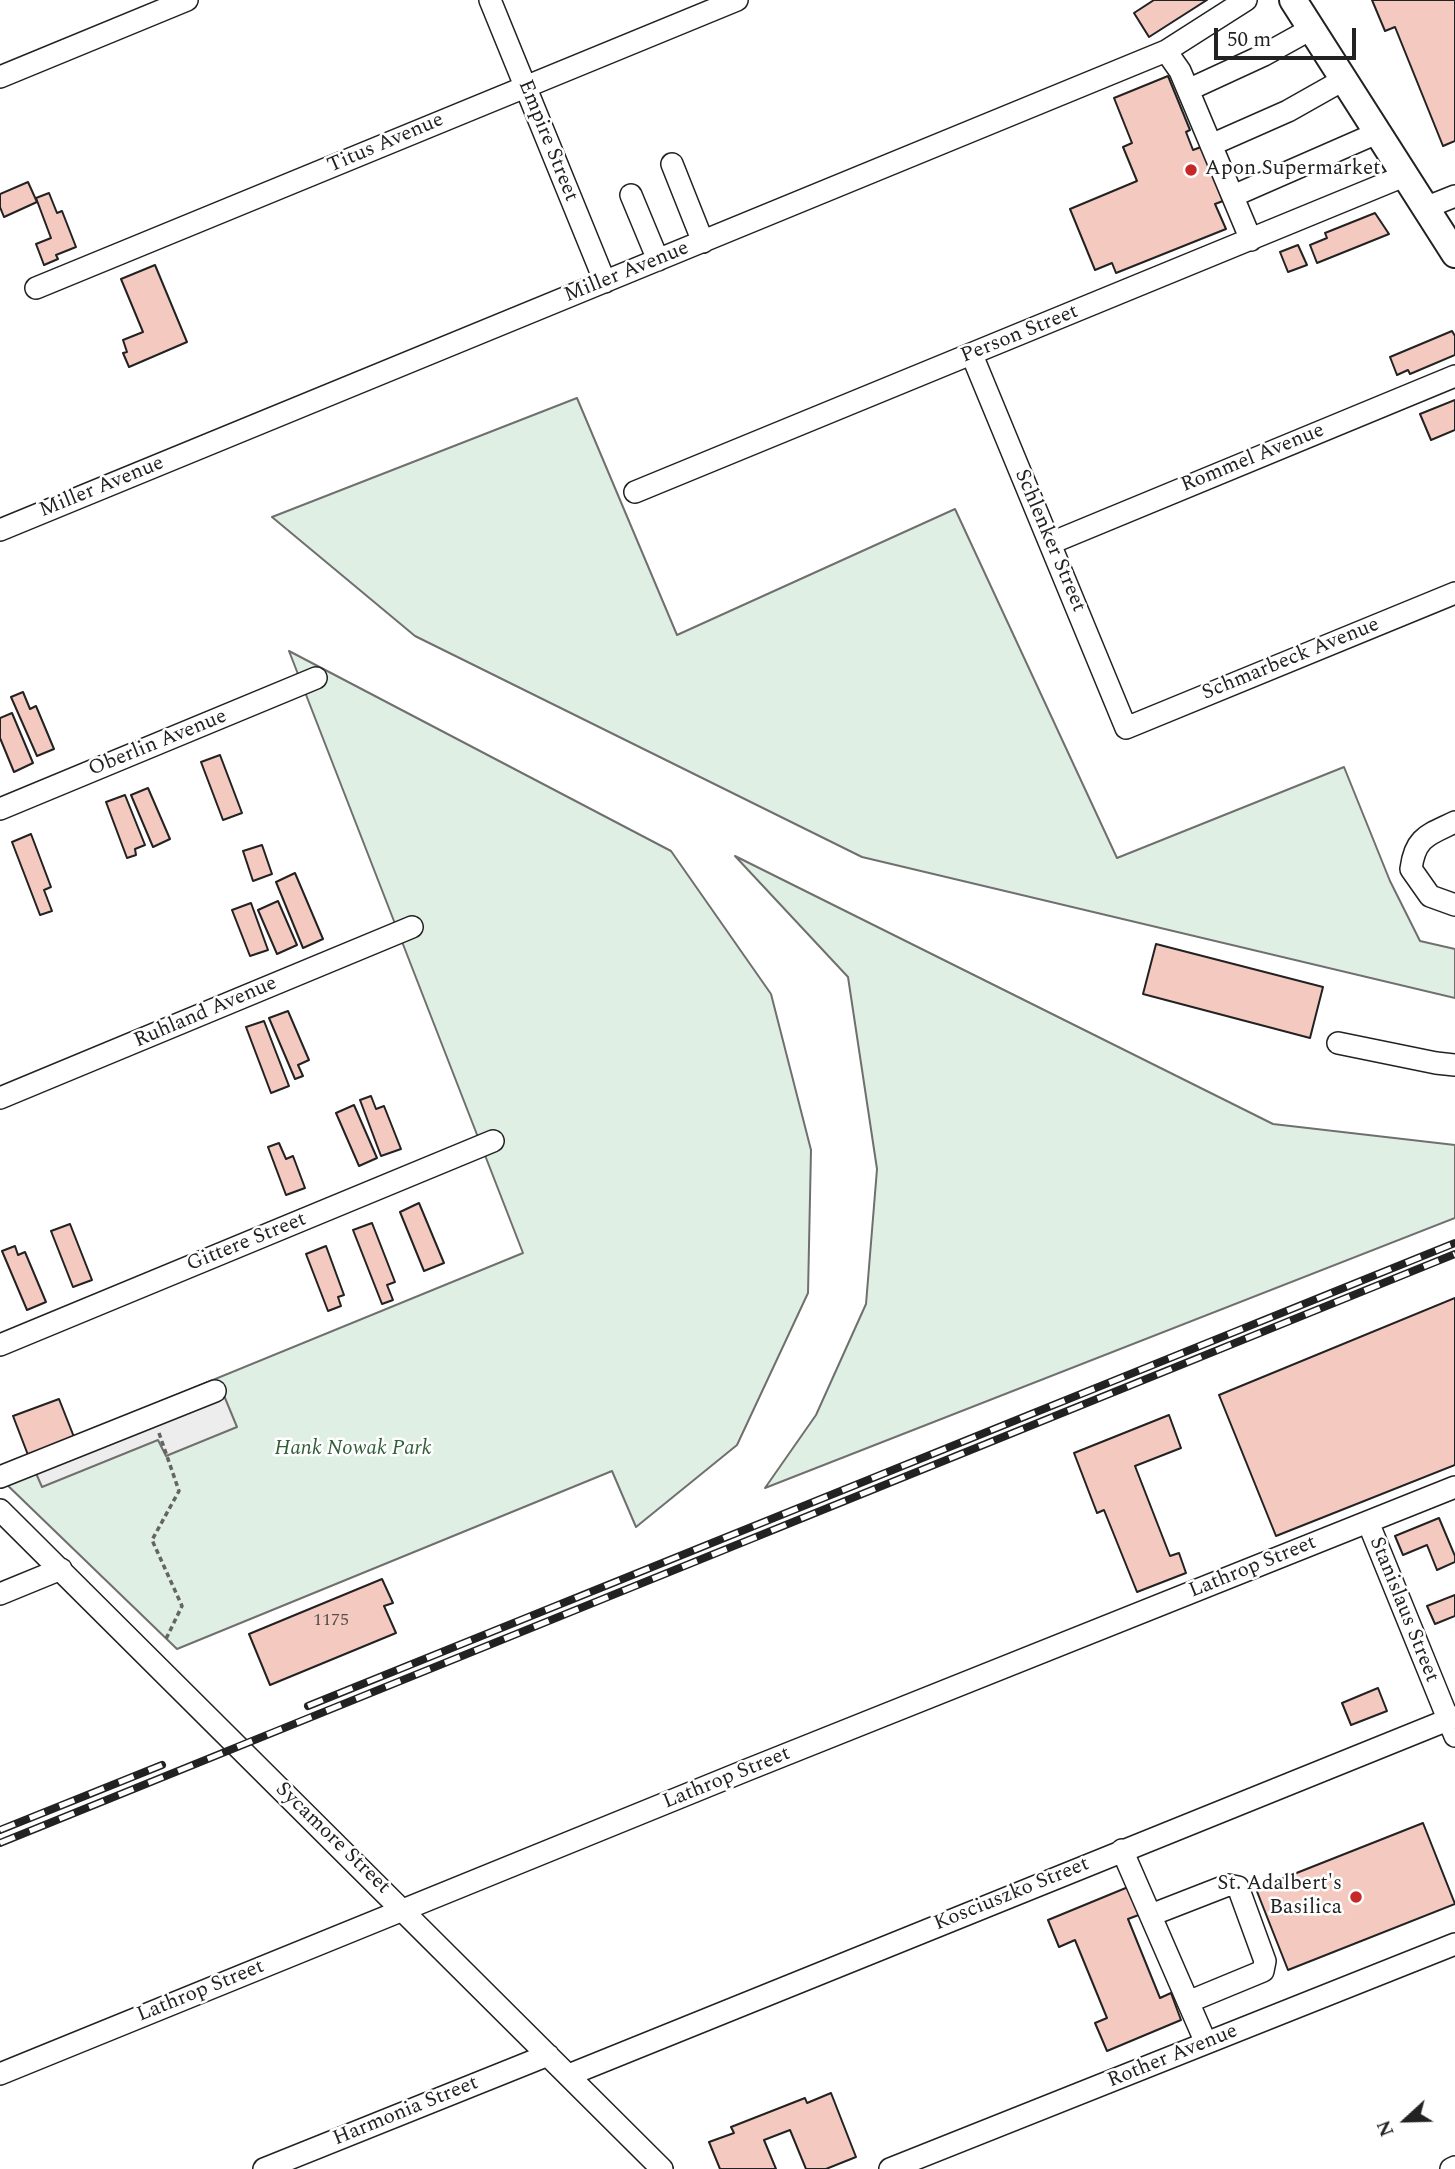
<!DOCTYPE html>
<html>
<head>
<meta charset="utf-8">
<style>
	body { margin:0 }
	#map { position:relative; width:1455px; height:2169px; overflow:hidden; background:#fff; font-family:Spectral,serif }
	canvas { display:block }
	.north { position:absolute; left:1371px; top:2085px; width:70px; height:70px; -webkit-text-stroke:5px #fff; paint-order:stroke; rotate:248deg; font-size:19px; font-weight:700; line-height:28px; text-align:center; color:#222 }
	.north::after { content:''; display:block; margin:auto; width:24px; height:32px; background:#222; clip-path:polygon(50% 0,100% 100%,50% 72%,0 100%) }
	.scale { position:absolute; left:1214px; top:28px; width:142px; height:32px; box-sizing:border-box; border:4px solid #222; border-top:0; padding-left:9px; font-size:21px; line-height:24px; white-space:nowrap; color:#222; -webkit-text-stroke:5px #fff; paint-order:stroke }
</style>
</head>
<body>
<div id="map">
<canvas width="1455" height="2169"></canvas>
<div class="north">N</div>
<div class="scale">50 m</div>
</div>
<script>
const ctx = document.querySelector('canvas').getContext('2d');
ctx.lineJoin = 'round';
function fill(path, color) {
  ctx.fillStyle = color;
  ctx.fill(path, 'evenodd');
}
function trace(path, color, width, dash) {
  ctx.strokeStyle = color;
  ctx.lineWidth = width;
  ctx.lineCap = dash ? 'butt' : 'round';
  ctx.setLineDash(dash || []);
  ctx.stroke(path);
}
function label(font, color, halo, rows, align = 'center') {
  ctx.font = font + ' Spectral,serif';
  ctx.lineWidth = 5;
  ctx.setLineDash([]);
  ctx.textBaseline = 'middle';
  ctx.strokeStyle = halo;
  ctx.fillStyle = color;
  for (const [text, x, y, turn = 0] of rows) {
    ctx.save();
    ctx.translate(x, y);
    ctx.rotate((+turn || 0) * Math.PI / 180);
    ctx.textAlign = isNaN(turn) ? turn : align;
    if (halo) ctx.strokeText(text, 0, 0);
    ctx.fillText(text, 0, 0);
    ctx.restore();
  }
}
const green = new Path2D(`
	M577,398L677,635L955,509L1117,858L1344,767L1390,881L1420,941L1455,949V998L862,857L415,636L272,517Z
	M289,651L671,851L771,994L811,1150L808,1293L737,1445L636,1527L612,1471L177,1649L0,1478V1467L523,1253Z
	M735,856L1273,1124L1455,1145V1218L765,1488L816,1415L866,1304L877,1169L848,977Z`);
const parking = new Path2D(`
	M218,1381L237,1427L166,1456L158,1440L42,1487L35,1471Z`);
const building = new Path2D(`
	M1154,0H1207L1149,37L1134,13Z
	M1372,0H1455V141L1443,146L1395,27L1385,31Z
	M1168,76L1190,130L1186,132L1193,150L1201,147L1223,201L1215,204L1226,229L1116,273L1112,263L1095,270L1070,209L1137,181L1123,147L1132,143L1114,98Z
	M28,182L37,202L4,217L0,207V194Z
	M49,193L57,213L62,211L76,247L56,255L58,259L44,265L36,244L51,238L36,198Z
	M1375,213L1389,234L1317,263L1310,245L1327,238L1325,233Z
	M1298,245L1307,265L1288,272L1280,252Z
	M155,265L187,342L129,367L123,353L127,352L123,340L143,332L121,279Z
	M1452,331L1455,336V355L1410,374L1408,370L1397,375L1390,357Z
	M1455,400V430L1431,440L1420,414Z
	M23,692L30,709L36,706L54,749L37,756L11,697Z
	M12,713L33,763L14,772L0,738V718Z
	M220,755L242,813L223,820L201,762Z
	M148,788L170,839L153,847L131,795Z
	M125,795L145,845L135,849L136,855L127,858L106,802Z
	M31,834L51,887L44,890L52,911L40,915L12,842Z
	M262,845L272,874L253,881L243,851Z
	M295,873L323,939L303,948L276,882Z
	M278,901L297,945L277,954L258,910Z
	M251,903L268,950L250,956L232,910Z
	M1156,944L1323,987L1310,1038L1143,994Z
	M288,1011L309,1060L298,1065L303,1076L295,1079L269,1018Z
	M264,1021L289,1086L271,1093L246,1027Z
	M371,1096L376,1109L384,1106L401,1149L381,1156L360,1100Z
	M354,1105L377,1158L359,1166L336,1113Z
	M279,1143L286,1159L293,1156L305,1188L286,1195L268,1147Z
	M419,1203L444,1263L424,1271L400,1212Z
	M372,1223L395,1282L387,1285L393,1300L382,1304L353,1230Z
	M70,1224L92,1280L73,1287L51,1231Z
	M15,1246L18,1255L25,1252L46,1302L27,1310L2,1251Z
	M326,1246L344,1295L338,1297L341,1306L328,1311L306,1254Z
	M1455,1298V1465L1276,1536L1219,1395Z
	M59,1399L74,1437L28,1455L13,1416Z
	M1169,1415L1181,1448L1135,1466L1170,1556L1179,1553L1186,1573L1137,1592L1104,1510L1097,1513L1074,1453Z
	M1439,1518L1455,1556V1562L1437,1570L1427,1545L1403,1555L1395,1536Z
	M382,1579L393,1603L384,1606L396,1633L270,1685L249,1634Z
	M1455,1595V1616L1435,1624L1427,1606Z
	M1378,1688L1387,1711L1351,1725L1342,1703Z
	M1423,1823L1455,1904L1288,1970L1256,1889Z
	M1133,1885L1144,1913L1128,1919L1160,1998L1171,1993L1181,2020L1107,2051L1095,2023L1107,2018L1075,1940L1059,1947L1048,1920Z
	M831,2093L856,2157L826,2169H806L790,2130L764,2140L776,2169H720L709,2142L734,2133L731,2127L805,2098L807,2103Z`);
const path = new Path2D(`
	M159,1433L179,1491L152,1540L182,1606L165,1641`);
const minor = new Path2D(`
	M490,0L605,282
	M1166,51L1180,71L1251,240
	M0,77L187,0
	M1188,90L1264,55L1311,29
	M1211,145L1288,111L1343,80
	M672,164L703,242
	M631,195L658,260
	M1233,196L1377,133
	M1425,208L1455,196
	M36,288L737,0
	M972,355L1126,728L1455,593
	M635,492L1404,176
	M0,530L1166,51L1246,0
	M1051,543L1455,376
	M0,809L316,678
	M1455,822C1428,835 1415,837 1411,869L1430,896L1455,905
	M1338,1043L1436,1063L1455,1065
	M0,1098L412,927
	M0,1345L493,1141
	M0,1477L215,1391
	M0,1510L662,2169
	M1368,1522L1455,1736
	M0,1594L61,1569
	M1122,1850L1206,2043
	M1151,1915L1228,1885L1238,1887L1265,1961L1263,1971L1188,2002
	M0,2074L747,1770L1455,1487
	M569,2075L1455,1717
	M264,2169L548,2055
	M890,2169L1455,1944
	M1451,2169L1455,2167`);
const major = new Path2D(`
	M1293,0L1455,254`);
const rail = new Path2D(`
	M308,1706L1455,1243
	M0,1830L162,1765
	M0,1843L1455,1254`);
const markers = [
	[1191,170,7,"#c62828"],
	[1356,1897,7,"#c62828"]
];
const numberNames = [
	["1175",331,1621]
];
const streetNames = [
	["Empire Street",547,141,68],
	["Titus Avenue",386,144,-23],
	["Miller Avenue",627,273,-22],
	["Person Street",1020,335,-22],
	["Rommel Avenue",1253,459,-22],
	["Miller Avenue",102,488,-22],
	["Schlenker Street",1049,541,67],
	["Schmarbeck Avenue",1291,660,-22],
	["Oberlin Avenue",158,744,-22],
	["Ruhland Avenue",206,1013,-23],
	["Gittere Street",247,1243,-22],
	["Lathrop Street",1253,1568,-22],
	["Stanislaus Street",1403,1610,68],
	["Lathrop Street",727,1779,-22],
	["Sycamore Street",332,1839,44],
	["Kosciuszko Street",1012,1895,-22],
	["Lathrop Street",201,1992,-22],
	["Rother Avenue",1173,2057,-22],
	["Harmonia Street",406,2112,-22]
];
const poiNames = [
	["Apon Supermarket",1205,170],
	["St. Adalbert's",1342,1885,"right"],
	["Basilica",1342,1909,"right"]
];
const parkNames = [
	["Hank Nowak Park",353,1450]
];
fill(green, '#e0efe3');
trace(green, '#6f6f6f', 2);
fill(parking, '#ededed');
trace(parking, '#6f6f6f', 2);
fill(building, '#f3c9c0');
trace(building, '#222', 2);
trace(minor, '#222', 24);
trace(major, '#222', 30);
trace(path, '#646464', 3.5, [5, 3.5]);
trace(minor, '#fff', 21);
trace(major, '#fff', 26);
trace(rail, '#222', 8);
trace(rail, '#fff', 5, [16]);
for (const [x, y, r, color] of markers) {
  const dot = new Path2D();
  dot.arc(x, y, r, 0, 2 * Math.PI);
  ctx.fillStyle = color;
  ctx.fill(dot);
  trace(dot, '#fff', 2.5);
}
label('18px', '#564c4a', null, numberNames);
label('21px', '#222', '#fff', streetNames);
label('21px', '#222', '#fff', poiNames, 'left');
label('italic 21px', '#2f5e38', '#fff', parkNames);
</script>
</body>
</html>
